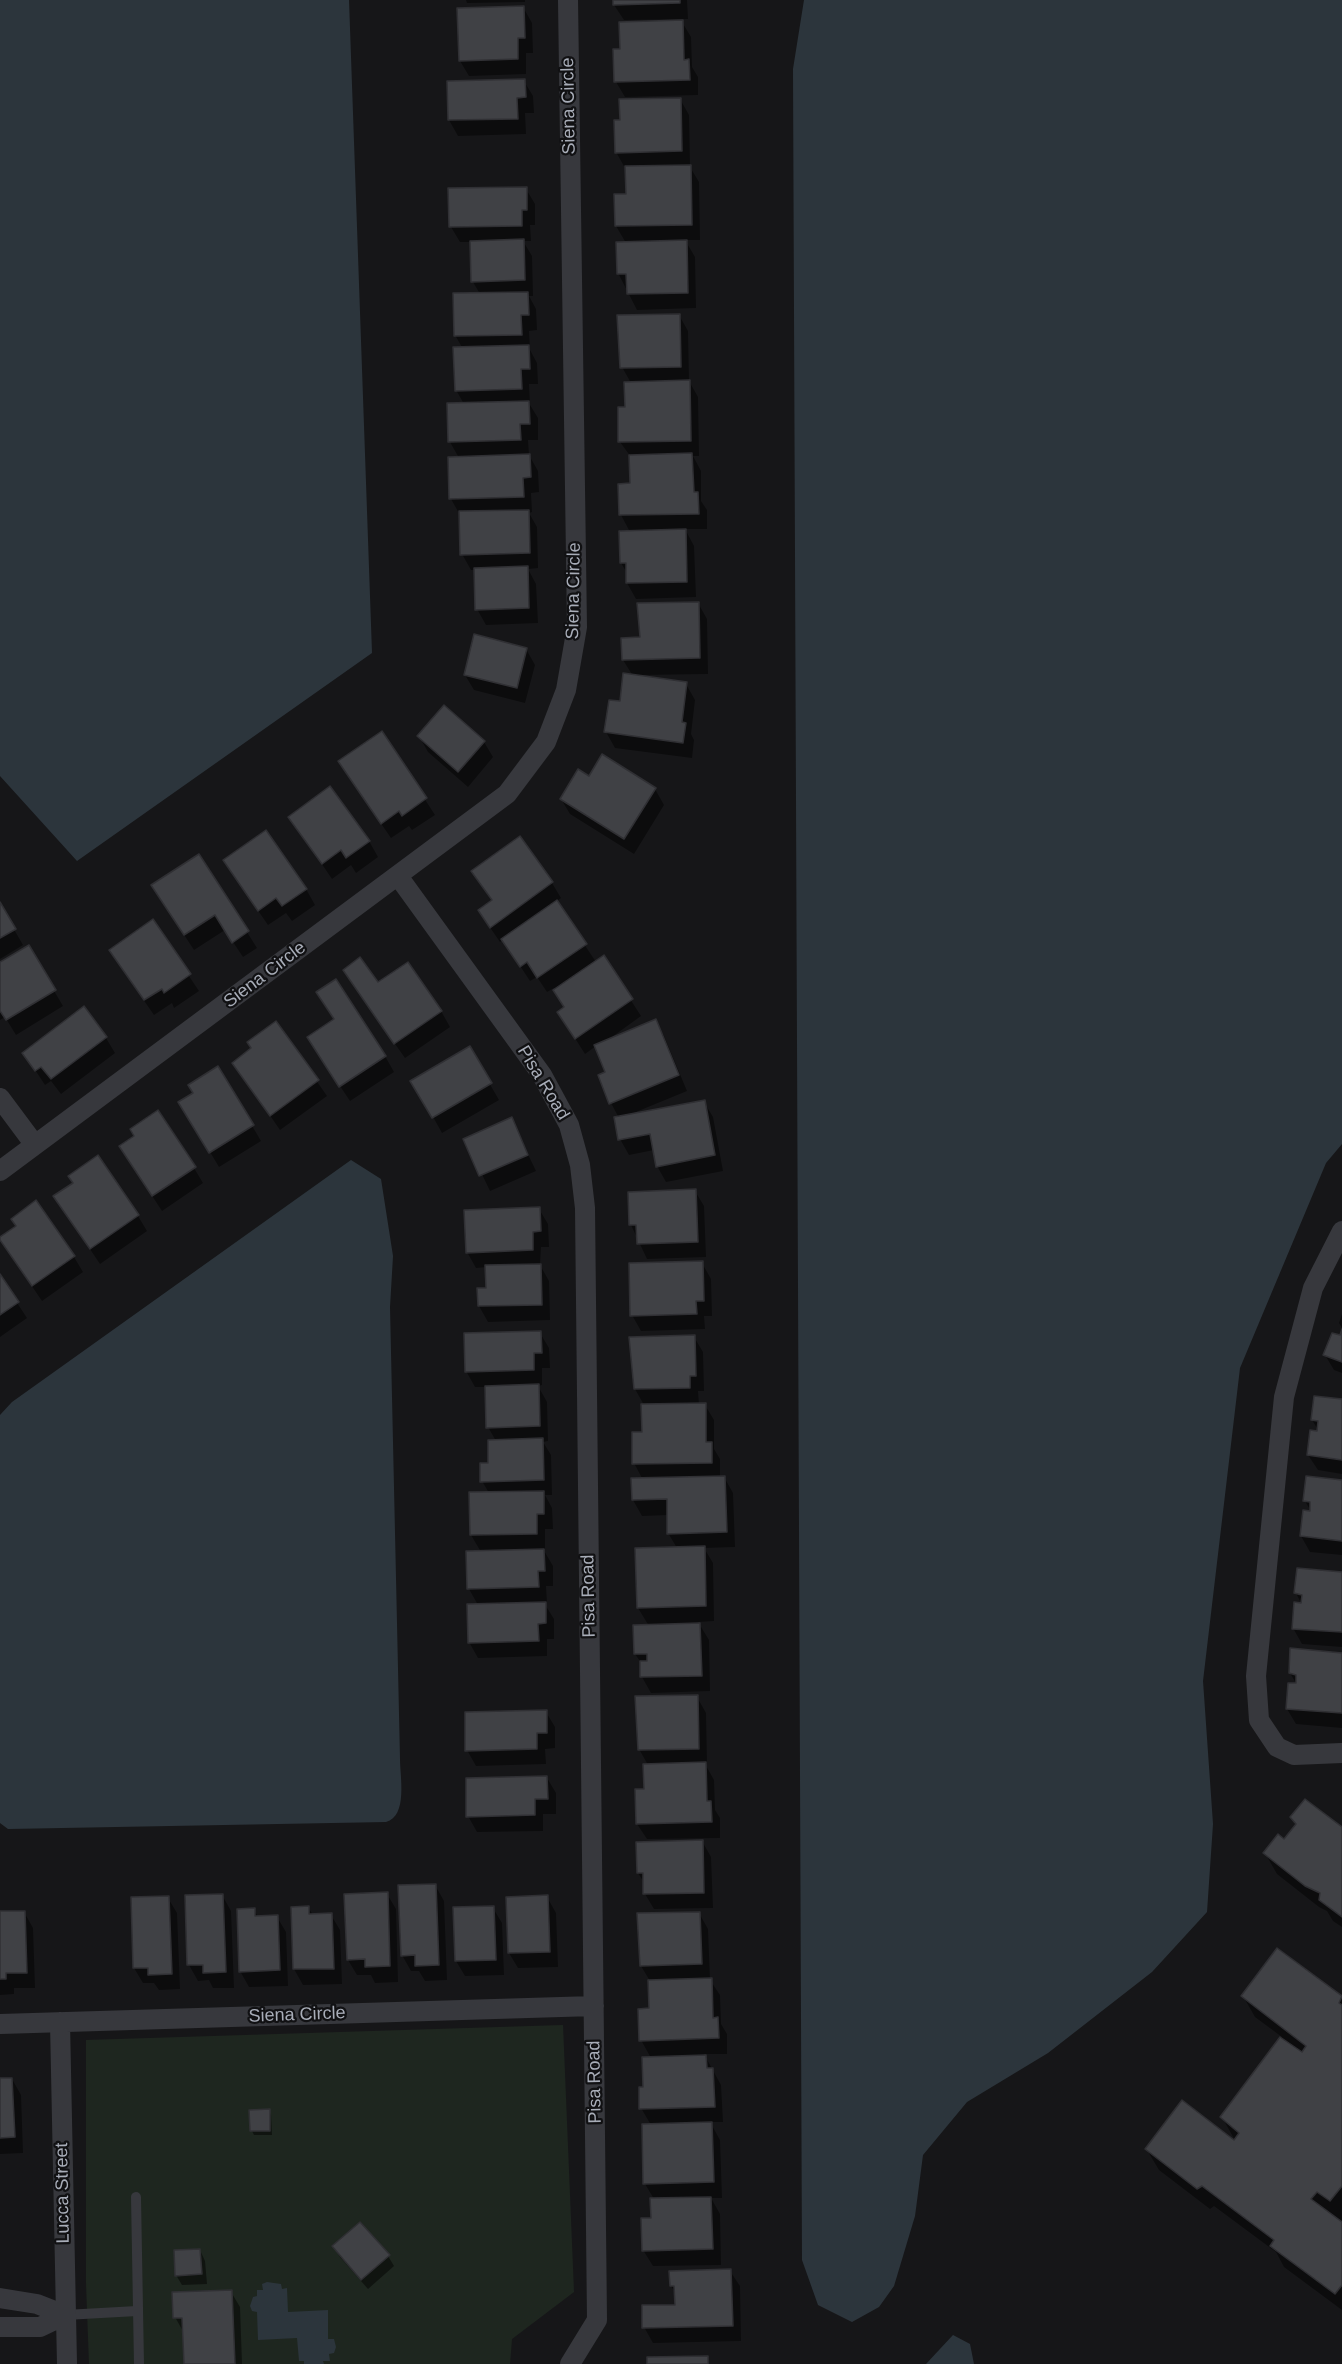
<!DOCTYPE html>
<html>
<head>
<meta charset="utf-8">
<style>
	body { margin:0 }
	canvas { display:block; background:#161618 }
</style>
</head>
<body>
<canvas width="1342" height="2364"></canvas>
<script>
const ctx = document.querySelector('canvas').getContext('2d');
ctx.lineJoin = 'round';
function fill(path, color) {
  ctx.fillStyle = color;
  ctx.fill(path, 'evenodd');
}
function trace(path, color, width, dash) {
  ctx.strokeStyle = color;
  ctx.lineWidth = width;
  ctx.lineCap = dash ? 'butt' : 'round';
  ctx.setLineDash(dash || []);
  ctx.stroke(path);
}
function label(font, color, halo, rows, align = 'center') {
  ctx.font = font + ' Arial,sans-serif';
  ctx.lineWidth = 4.5;
  ctx.setLineDash([]);
  ctx.textBaseline = 'middle';
  ctx.strokeStyle = halo;
  ctx.fillStyle = color;
  for (const [text, x, y, turn = 0] of rows) {
    ctx.save();
    ctx.translate(x, y);
    ctx.rotate((+turn || 0) * Math.PI / 180);
    ctx.textAlign = isNaN(turn) ? turn : align;
    if (halo) ctx.strokeText(text, 0, 0);
    ctx.fillText(text, 0, 0);
    ctx.restore();
  }
}
const green = new Path2D(`
	M563,2025L574,2292L512,2339L510,2364H89L86,2283V2040Z`);
const water = new Path2D(`
	M0,0H349L372,653L77,861L0,776Z
	M804,0H1342V1144L1326,1163L1240,1368L1203,1681L1213,1824L1207,1912L1152,1972L1048,2053L967,2102L923,2155L915,2216L894,2286L879,2307L852,2322L818,2305L802,2260L793,69Z
	M351,1160L381,1179L393,1256L390,1307L400,1759C400,1777 408,1816 386,1822L8,1829L0,1823V1415L12,1402Z
	M267,2282L281,2284L282,2289L287,2288L288,2312L328,2310V2339H334L336,2347L334,2353L329,2354L330,2361H323L324,2364H304V2361H299L297,2338L258,2340L257,2312L252,2311L250,2306L253,2297L257,2296V2290H263L262,2284Z
	M953,2335L970,2344L974,2364H926Z`);
const shadow = new Path2D(`
	M466,0H525V2L467,3Z
	M614,0H687L688,19L624,20L614,5Z
	M523,7L532,23L533,53H526V74L469,76L460,61Z
	M682,22L691,37L692,67L698,77V95L625,97L616,82L622,50Z
	M524,81L533,96L534,113H525L526,134L458,136L449,120Z
	M680,99L689,115L690,167L699,182L700,240H685L695,257L696,308L637,310L618,273L626,243L616,226L627,195L625,168L616,152L622,121Z
	M526,189L535,204V225H530L531,241H523L532,256L533,296H529L536,309L537,330L529,331L530,350L537,363L538,384H529L530,405L538,418V440H528L529,455L538,471L539,492L531,493L532,512L529,513L537,527L538,568L528,569L536,584L538,623L486,625L477,609L476,570H471L462,554L460,515L451,499L459,458L450,442L464,404L456,390L463,349L455,335L480,294L473,282L472,242H460L451,227Z
	M679,315L688,331L689,381L698,397L699,456H693L701,471V501L707,510V529H685L694,546L696,597L636,599L627,583V573L621,563L630,532L621,515L620,485H631V457L620,442L631,383L622,367Z
	M698,603L707,619L708,674L639,675L686,684L695,700L691,734L694,740L692,758L615,748L606,732L633,676L623,660L642,639Z
	M526,649L535,665L525,703L474,690L465,675Z
	M382,733L435,815L412,830L409,826L391,838L349,777Z
	M419,736L484,742L493,757L468,787L428,752Z
	M589,778L655,789L664,805L634,854L570,814L561,799Z
	M290,817L369,841L378,857L356,873L351,865L332,879Z
	M520,838L552,883L561,898L556,902L596,962L603,957L641,1016L605,1042L655,1021L664,1036L687,1091L631,1114L704,1102L713,1117L723,1171L666,1182L657,1166L654,1150L629,1155L620,1139L619,1118L611,1103L607,1073L596,1046L585,1054L559,1013L566,1008L554,988L547,992L537,977L530,981L503,940L500,942L489,926L492,901L473,871Z
	M199,856L257,948L243,957L225,930L194,950L162,901Z
	M234,876L306,889L315,905L292,921L286,913L268,925Z
	M0,905L23,945L0,959Z
	M152,921L199,991L174,1008L172,1003L154,1015L120,966Z
	M28,947L63,1006L16,1035L5,1017L0,1020V964Z
	M377,984L441,1011L450,1027L405,1058L354,986Z
	M276,1023L327,1096L280,1130L234,1063L253,1049Z
	M106,1038L115,1053L61,1094L51,1081L45,1085L24,1053Z
	M469,1048L499,1100L442,1133L413,1081Z
	M318,1053L385,1056L394,1072L350,1101Z
	M218,1068L261,1141L219,1167L180,1102L194,1094Z
	M511,1119L536,1171L490,1191L465,1139Z
	M130,1162L194,1168L203,1183L162,1211Z
	M695,1191L704,1206L706,1257L647,1259L631,1225Z
	M55,1197L138,1216L147,1231L100,1264Z
	M539,1209L548,1224L549,1247H541L540,1265L549,1281L550,1320L488,1322L479,1306V1290H487V1267L476,1268L467,1252Z
	M0,1239L74,1257L83,1272L42,1301Z
	M702,1263L711,1279L712,1316H704L705,1329L641,1331L632,1315Z
	M0,1277L27,1318L0,1337Z
	M1342,1314V1328L1339,1323Z
	M540,1333L549,1348L550,1368H542V1385L538,1386L547,1402L548,1441L543,1442L551,1455L552,1495H545L552,1508L553,1529H545V1549H543L553,1566V1586H546L547,1603H544L554,1619V1639H547V1656L478,1658L469,1642L478,1605L469,1589L481,1552L471,1535L489,1493L482,1481L490,1464L496,1441L488,1427L487,1387H475L466,1371Z
	M1342,1334V1373L1334,1370L1325,1355Z
	M694,1337L703,1352L704,1391H698L699,1405H705L714,1420V1449L720,1459V1477H724L733,1493L735,1547L704,1548L713,1563L714,1621L698,1622L709,1640L710,1691L651,1693L642,1677V1664L635,1654L649,1626L638,1608L677,1548L668,1533L669,1515L642,1516L633,1500V1480H643L634,1463L644,1433V1405L635,1389Z
	M1342,1401V1474L1318,1470L1308,1455L1320,1433L1312,1420Z
	M1342,1482V1555L1310,1552L1301,1536L1312,1513L1305,1501Z
	M1342,1573V1647L1302,1644L1293,1628L1302,1605L1296,1593Z
	M1342,1654V1728L1296,1724L1287,1709L1297,1685L1290,1673Z
	M697,1697L706,1713L707,1764H705L714,1780L715,1810L720,1818V1838L647,1839L637,1824L646,1790L648,1765L639,1749Z
	M546,1712L555,1727V1748L545,1749L546,1764L476,1766L467,1750Z
	M547,1778L556,1793V1814H543V1831L477,1832L468,1816Z
	M1292,1818L1342,1829V1927L1333,1921L1327,1911L1319,1907L1277,1874L1265,1853L1284,1841L1296,1826Z
	M702,1841L711,1857L713,1908L654,1909L645,1894V1884L638,1873Z
	M435,1885L444,1901L447,1980L425,1981L419,1971H411L402,1955Z
	M387,1894L396,1909L398,1982L375,1983L371,1975H357L348,1960Z
	M222,1895L231,1911L234,1988H213L209,1980L198,1981L189,1965L186,1897Z
	M547,1897L556,1913L558,1967L518,1968L509,1953Z
	M168,1898L177,1913L180,1989L159,1990L154,1983H143L134,1968Z
	M308,1907L313,1915H331L340,1930L342,1984L303,1985L294,1969Z
	M493,1908L502,1923L504,1975L465,1976L456,1961Z
	M254,1910L258,1917H277L286,1932L288,1986L249,1987L240,1971Z
	M24,1912L33,1928L35,1988H14V1994L0,1995V1913Z
	M699,1913L708,1929L710,1980L720,1995L721,2024L727,2034V2054H704L721,2085L723,2122H710L720,2140L722,2198H711L720,2214L721,2265L653,2266L643,2250L652,2220L654,2199L645,2184L651,2125L641,2108L651,2058L641,2040L650,2010V1981L641,1966Z
	M1277,1950L1342,1998V2310L1284,2267L1276,2252L1214,2206L1210,2209L1159,2170L1147,2150L1237,2144L1222,2117L1282,2037L1255,2017L1243,1996Z
	M12,2079L21,2095L23,2153L0,2154V2080Z
	M269,2111L271,2115L272,2135H254L252,2131Z
	M334,2247L388,2256L394,2266L368,2289L340,2257Z
	M200,2250L205,2261L207,2284L182,2285L176,2275Z
	M730,2271L740,2286L741,2341L653,2343L644,2327L676,2306V2294L671,2286Z
	M231,2292L240,2307L242,2364H186L184,2333L175,2317Z`);
const building = new Path2D(`
	M613,0H680V3L613,5Z
	M524,6L525,38H518V59L459,61L457,8Z
	M683,20L684,60L689,59L690,80L614,82L613,49H620L619,22Z
	M525,79L526,97L517,98L518,119L448,120L447,81Z
	M681,98L682,151L615,153L614,120H620L619,99Z
	M691,165L692,225L615,226L614,194H626L625,166Z
	M527,187V210H522V226L449,227L448,188Z
	M524,239L525,280L471,282L470,241Z
	M687,240L688,293L627,294L626,274H617L616,242Z
	M528,292L529,315H521L522,335L454,336L453,293Z
	M680,314L681,367L620,368L617,315Z
	M529,345L530,369H521L522,389L455,391L453,347Z
	M690,380L691,441L618,442V407H625L624,382Z
	M529,401L530,424H520L521,440L448,442L447,403Z
	M692,453L694,492H698L699,514L619,515L618,484L630,483L629,455Z
	M530,454L531,477L523,478L524,497L449,499L448,457Z
	M529,510L530,553L460,555L459,511Z
	M686,529L687,582L626,583V563H620L619,531Z
	M528,566L529,608L475,610L474,568Z
	M699,602L700,658L622,660L621,638L640,637L637,603Z
	M474,634L527,648L517,688L464,675Z
	M623,673L687,682L682,722L686,723L683,743L604,732L609,700L620,701Z
	M444,705L485,741L458,772L417,736Z
	M382,731L427,798L402,816L399,811L381,824L338,761Z
	M602,754L656,788L624,839L560,799L578,769L589,776Z
	M330,786L370,841L346,858L341,850L322,864L288,817Z
	M266,830L307,889L282,906L276,898L258,911L223,860Z
	M520,836L553,882L490,928L478,910L492,900L471,871Z
	M199,854L249,931L232,943L215,915L184,935L151,885Z
	M557,900L587,944L537,978L527,962L520,967L501,939Z
	M0,902L16,929L0,938Z
	M153,919L191,974L164,993L162,989L144,1000L109,950Z
	M29,945L56,990L6,1020L0,1011V962Z
	M604,955L633,999L575,1039L557,1012L564,1007L553,990Z
	M360,957L378,982L408,962L442,1011L394,1044L343,970Z
	M336,979L386,1056L339,1087L307,1037L334,1019L316,992Z
	M84,1006L107,1037L51,1079L41,1067L35,1071L22,1053Z
	M656,1019L679,1075L609,1104L598,1075L605,1072L594,1045Z
	M276,1021L319,1080L270,1116L232,1063L251,1048L247,1042Z
	M470,1046L492,1083L432,1118L410,1081Z
	M218,1066L254,1125L209,1153L178,1102L193,1093L188,1085Z
	M705,1100L715,1155L656,1167L650,1134L618,1140L614,1117Z
	M158,1110L196,1167L152,1196L119,1146L134,1136L130,1129Z
	M512,1117L528,1155L479,1176L463,1139Z
	M98,1155L139,1215L90,1249L53,1196L73,1183L68,1176Z
	M696,1189L698,1242L637,1244L636,1225H629L628,1192Z
	M36,1200L75,1256L32,1286L0,1240V1237L16,1226L11,1219Z
	M540,1207L541,1231L533,1232V1250L466,1253L464,1210Z
	M703,1261L704,1301H696L697,1314L630,1316L629,1263Z
	M541,1264L542,1305L478,1306L477,1288H486L485,1265Z
	M0,1274L19,1302L0,1315Z
	M1342,1329V1362L1323,1355L1332,1333L1340,1335Z
	M541,1331L542,1353H534V1370L465,1372L464,1333Z
	M695,1335L696,1376H690V1388L634,1389L629,1337Z
	M539,1384L540,1426L486,1428L485,1386Z
	M1314,1396L1342,1399V1460L1307,1455L1310,1430L1317,1431L1318,1421L1311,1420Z
	M706,1403V1442H712V1463L632,1464V1432H642L641,1404Z
	M543,1438L544,1480L480,1482V1463H488V1440Z
	M725,1476L727,1532L667,1534V1499L632,1500L631,1478Z
	M1306,1476L1342,1480V1541L1300,1536L1303,1510L1310,1511V1502L1303,1501Z
	M544,1491V1514H537V1534L470,1535L469,1492Z
	M705,1546L706,1606L637,1608L635,1548Z
	M544,1549L545,1571H538L539,1587L467,1589L466,1551Z
	M1297,1568L1342,1572V1632L1292,1629L1294,1602L1301,1603L1302,1595L1294,1593Z
	M546,1602V1623L538,1624L539,1641L468,1643L467,1604Z
	M700,1623L702,1676L640,1677V1661H647V1654H634L633,1625Z
	M1290,1648L1342,1653V1713L1286,1709L1288,1683H1296V1675L1289,1673Z
	M698,1695L699,1749L638,1750L635,1696Z
	M547,1710V1733H537V1749L465,1751V1712Z
	M706,1762L707,1801H711L712,1822L636,1824L635,1789H644L643,1764Z
	M547,1776L548,1799H535V1815L466,1817V1778Z
	M1305,1799L1342,1827V1917L1319,1900L1320,1893L1305,1886L1263,1853L1278,1834L1284,1839L1296,1824L1290,1817Z
	M703,1840L704,1893L643,1894V1873H637L636,1842Z
	M436,1884L439,1965L415,1966V1955L401,1956L398,1885Z
	M388,1892L390,1966L365,1967V1959L347,1960L344,1894Z
	M223,1894L226,1972L203,1973V1965H187L185,1895Z
	M548,1895L550,1952L508,1953L506,1897Z
	M169,1896L172,1974L148,1975V1968H133L131,1897Z
	M309,1906V1914L332,1913L334,1969H293L291,1907Z
	M494,1906L496,1960L455,1961L453,1907Z
	M255,1908V1916L278,1915L280,1970L239,1972L237,1909Z
	M0,1911H25L27,1973H6V1979H0Z
	M700,1912L702,1964L640,1966L637,1913Z
	M1277,1948L1342,1996L1339,2003L1342,2005V2186L1330,2201L1317,2192L1311,2199L1342,2222V2285L1335,2294L1270,2246L1274,2240L1202,2186L1197,2189L1145,2149L1182,2100L1234,2140L1239,2133L1220,2117L1280,2037L1302,2052L1306,2046L1241,1996Z
	M712,1978L713,2018L718,2017L719,2038L639,2041L638,2009L649,2008L648,1980Z
	M706,2055L707,2068H713L715,2107L639,2109V2087H643L642,2057Z
	M0,2078H12L15,2137L0,2138Z
	M270,2109V2131H250L249,2110Z
	M712,2122L714,2182L643,2184L642,2124Z
	M711,2197L713,2249L642,2251L641,2218H651L650,2198Z
	M360,2222L390,2255L361,2280L332,2246Z
	M200,2249L202,2274L175,2276L174,2250Z
	M731,2269L733,2326L642,2328V2305H675L674,2286H670L669,2271Z
	M232,2290L235,2364H184L182,2318H173L172,2292Z
	M708,2356V2364H647V2357Z`);
const service = new Path2D(`
	M136,2197L139,2364
	M65,2315L137,2311`);
const minor = new Path2D(`
	M398,876L542,1075L569,1125L580,1165L585,1208L597,2320L570,2364
	M0,1098L35,1145
	M0,1171L507,794L546,742L566,690L577,627L568,0
	M1342,1231L1313,1288L1284,1397L1256,1676L1259,1720L1277,1747L1294,1755L1342,1753
	M60,2022L67,2364
	M0,2024L594,2006
	M0,2298L37,2304L65,2315
	M0,2327H40L65,2315`);
const streetNames = [
	["Siena Circle",569,106,-91],
	["Siena Circle",574,591,-89],
	["Siena Circle",265,975,-37],
	["Pisa Road",543,1083,59],
	["Pisa Road",589,1596,-91],
	["Siena Circle",297,2015,-2],
	["Pisa Road",595,2082,-91],
	["Lucca Street",63,2193,-91]
];
fill(green, '#1e261f');
fill(water, '#2c353c');
fill(shadow, '#0007');
fill(building, '#404145');
trace(building, '#303034', 1.5);
trace(service, '#37383d', 10);
trace(minor, '#37383d', 20);
label('18px', '#a8adb8', '#111113', streetNames);
</script>
</body>
</html>
